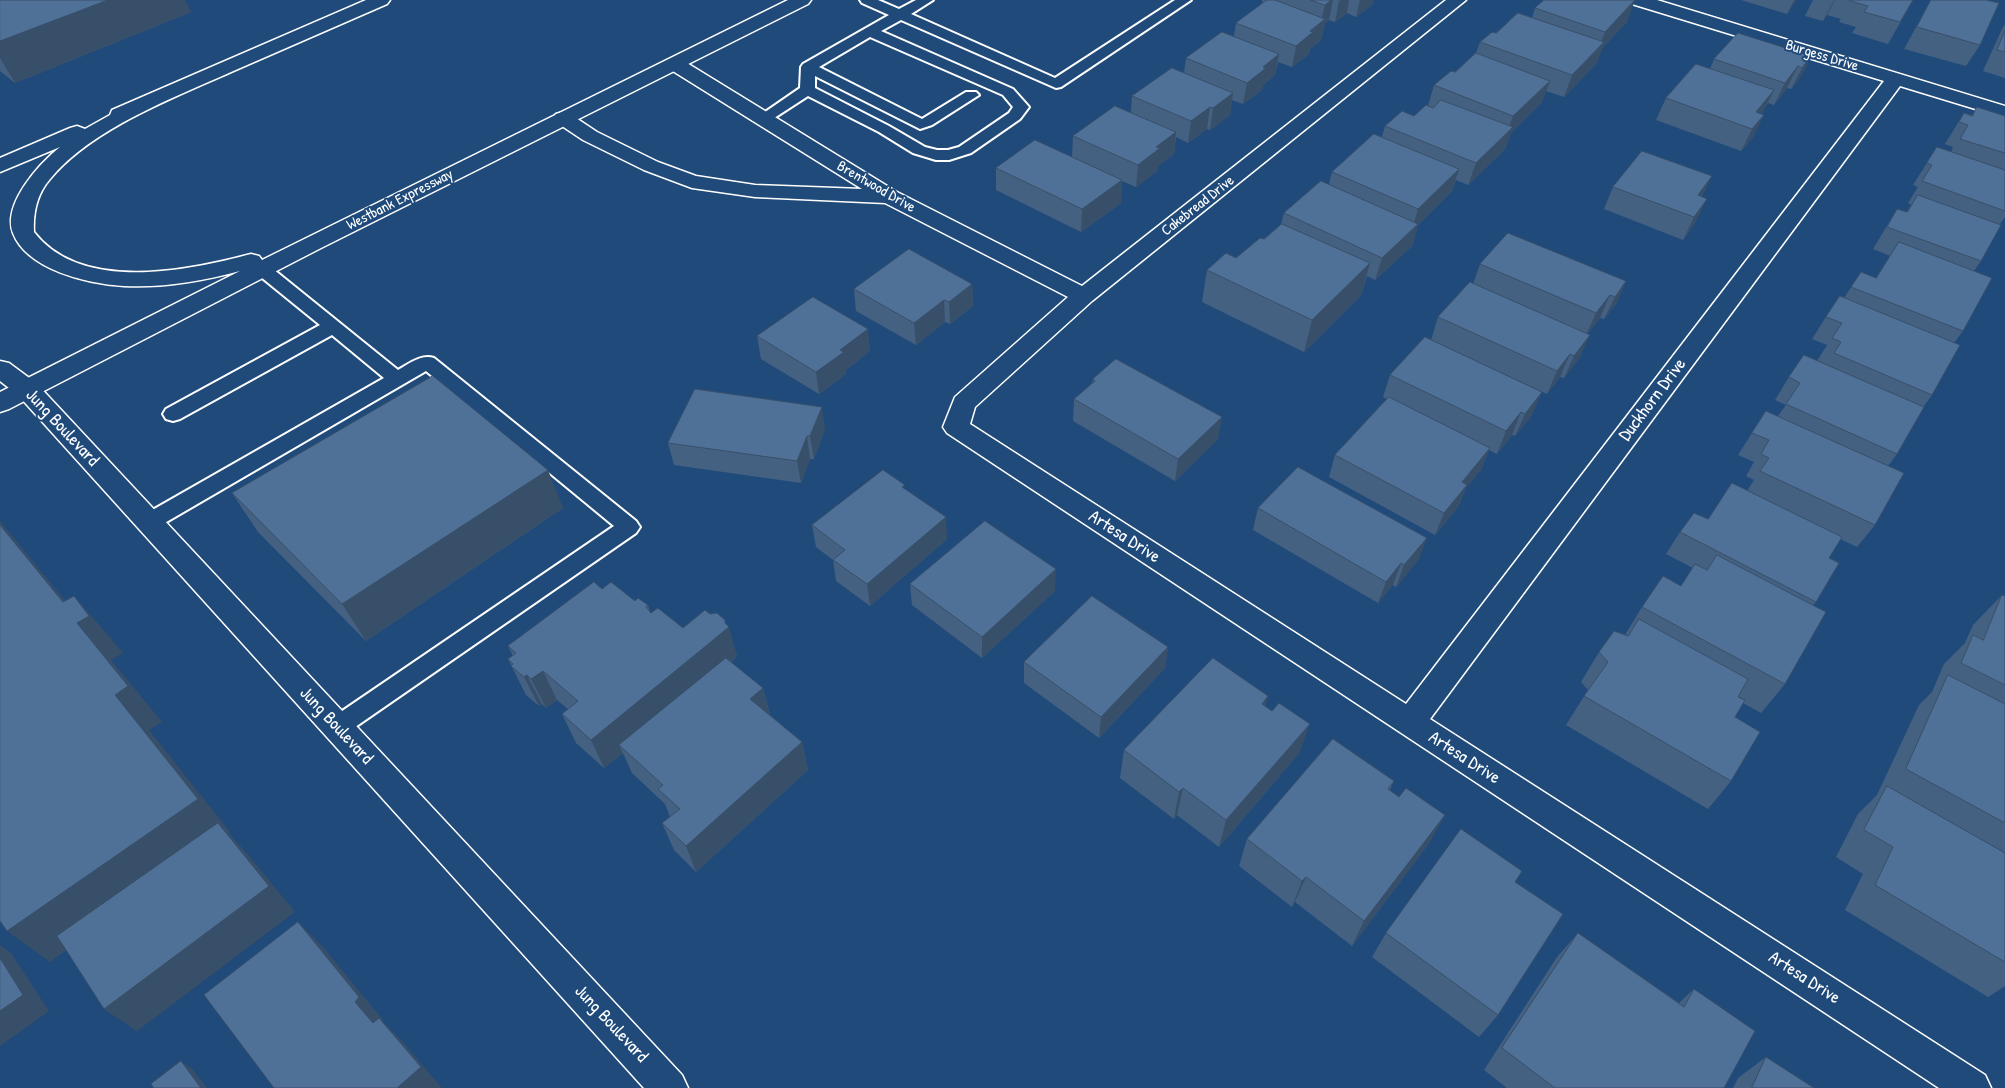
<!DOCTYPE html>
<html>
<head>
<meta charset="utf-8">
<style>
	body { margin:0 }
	canvas { display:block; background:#1f4a7a }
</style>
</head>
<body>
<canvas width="2005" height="1088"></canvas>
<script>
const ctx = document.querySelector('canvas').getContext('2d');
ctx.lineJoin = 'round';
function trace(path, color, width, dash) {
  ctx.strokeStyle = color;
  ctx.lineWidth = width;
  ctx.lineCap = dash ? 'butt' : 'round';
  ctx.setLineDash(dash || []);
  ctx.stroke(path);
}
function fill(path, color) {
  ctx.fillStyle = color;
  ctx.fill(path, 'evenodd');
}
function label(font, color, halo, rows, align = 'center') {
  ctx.font = font + ' "Patrick Hand",sans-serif';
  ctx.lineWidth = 4;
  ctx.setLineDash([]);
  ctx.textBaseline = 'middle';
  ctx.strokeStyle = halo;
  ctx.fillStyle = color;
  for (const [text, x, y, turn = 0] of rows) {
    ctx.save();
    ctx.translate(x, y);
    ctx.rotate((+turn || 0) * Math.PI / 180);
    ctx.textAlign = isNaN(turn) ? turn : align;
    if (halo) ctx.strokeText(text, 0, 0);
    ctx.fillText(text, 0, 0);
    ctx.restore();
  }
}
const service = new Path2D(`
	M860,0H878L899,9L916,0H933L911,14L1055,78L1175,0H1191L1061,87L1056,88L901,20L881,31L1013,89L1029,107L1020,119L971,153L949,160H936L913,153L879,132L808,96L768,122H758L755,119L800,88L801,67L803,64L889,15L862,3ZM870,37L1003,95L1013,107L1009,113L959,147L948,150H937L925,147L889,126L815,88V76L920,129L932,125L979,95L976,92H966L922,119L819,67Z
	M262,264L268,265L398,370C409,364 421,354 434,358L636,521L640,527L636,533L345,734L337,737L329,734L325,727L329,720L614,526L426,371L156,528L149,530L142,528L139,522L142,516L384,378L332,335L180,419L173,421L166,419L163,414L166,409L320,325L256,273L253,269L256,265Z`);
const minor = new Path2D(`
	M1446,0H1466L1092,301L975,407L970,424L1406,704L1884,81L1632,4L1629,0H1657L2005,106V118L1900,86L1430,719L1985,1075L1991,1088H1939L947,433L943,427L955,397L1068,297L885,203L755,197L692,188L644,170L583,140L556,122L553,118L556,114L563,112L570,114L597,132L658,162L696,176L755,185L862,189L668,68L666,64L668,60L675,58L682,60L897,192L1082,286Z
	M0,361L9,363L36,383L682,1075L688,1088H644L18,395L0,381Z`);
const trunk = new Path2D(`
	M366,0H390L387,4C335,27 283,49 231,72C173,98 91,129 50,179C37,194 33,212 34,232C81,293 187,271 251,254L259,256L262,260L788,0H811L808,4L321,248L9,409L0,412V392L240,271C202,281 164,288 124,286C89,284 27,270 13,233C2,204 40,163 60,147L0,172V158L70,128L77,126L85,129L110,115L112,110Z`);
const wall = new Path2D(`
	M0,0L191,12L15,83L0,71Z
	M1262,0H1373L1372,5L1356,17L1347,13L1335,22L1329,20L1325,23L1321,40L1310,49L1309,54L1292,67L1278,62L1275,75L1263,85L1262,90L1243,104L1232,100L1230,115L1210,130L1207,129L1188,143L1176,137L1174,154L1158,166L1157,171L1136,187L1122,181L1121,203L1081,232L996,190V168L1072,157L1073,136L1131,112L1132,96L1184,73L1186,58L1234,36L1236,23L1262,4Z
	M1741,0H1796L1787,14Z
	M1813,0H1913L1888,44L1852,33L1856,27L1839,22L1841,19L1827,15L1823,21L1805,16Z
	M1931,0H1986L1980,45L1966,66L1904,49Z
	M1535,8L1627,22L1603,47L1596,64L1564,97L1546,91L1542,102L1511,133L1505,149L1468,185L1456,180L1452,191L1418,225L1412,246L1375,280L1367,276L1361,295L1304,352L1202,302L1207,270L1236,258L1264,239L1281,224L1284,213L1329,184L1332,172L1382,137L1385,126L1414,116L1428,106L1434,85L1455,72L1476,53L1480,42L1496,33L1532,18Z
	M2005,24V78L1983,71L2002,29Z
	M1811,56L1800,78L1791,89L1787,88L1774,105L1768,103L1761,114L1753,137L1741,151L1656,120L1666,98L1710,69L1714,59Z
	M1964,113L1972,115L2005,116V217L2000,224L1981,261L1974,271L1963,331L1954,343L1932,395L1924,406L1897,454L1888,466L1875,525L1857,547L1840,539L1829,558L1816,602L1813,605L1785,684L1761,713L1743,703L1735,717L1731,781L1708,809L1566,725L1588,690L1581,682L1599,652L1625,635L1642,607L1681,586L1693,568L1666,554L1680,532L1708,519L1747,491L1754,480L1746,476L1754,462L1738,455L1752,433L1778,416L1786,405L1775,400L1789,377L1817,361L1827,345L1812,339L1826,317L1844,298L1861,272L1876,278L1890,256L1873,249L1897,209L1907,212L1911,205L1908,203L1918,187L1913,185L1937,147L1951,152L1953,147L1945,144Z
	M1613,187L1702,197L1696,221L1683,240L1604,209Z
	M1480,264L1626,281L1616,304L1604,319L1600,318L1587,334L1580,357L1564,378L1560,377L1547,394L1431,340L1438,317L1473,284Z
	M972,284L973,306L950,324L945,322L916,345L856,311L854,289Z
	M757,336L870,351L846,370V374L819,394L761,359Z
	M1390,375L1532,415L1515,436L1512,435L1497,454L1489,450L1481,470L1466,488L1458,507L1435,535L1329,477L1335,455L1387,399L1383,397Z
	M1093,379L1218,439L1175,481L1073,421L1074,399L1092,383Z
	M825,429L814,459H810L801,483L674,465L668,443Z
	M906,490L947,539L870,606L836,581L833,560L816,547L812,525Z
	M232,493L563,508L366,641L258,532Z
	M1258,508L1419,559L1396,587L1393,585L1378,603L1253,530Z
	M910,584L1055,591L982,658L912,605Z
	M602,589L648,605L650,612L651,613L683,628L710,614L725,620L737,656L731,662L763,688L770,715L802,742L808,770L696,872L674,850L662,823L670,817L665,804L632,773L623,753L604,768L576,743L562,714L568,709L557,700L546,708L542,704L539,706L526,695L508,659L513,656L508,646Z
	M2002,595L2005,596V986L1988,997L1845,910L1863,874L1836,857L1858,814L1877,795L1919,705L1932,692L1944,664L1965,643L1973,625Z
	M1168,647L1165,668L1099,738L1024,683V662Z
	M1268,696L1265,706L1300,752L1219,847L1177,815L1174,819L1120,778L1124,750Z
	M1394,781L1390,790L1430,842L1352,946L1295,902L1292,907L1239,866L1247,839Z
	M1515,882L1498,1015L1479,1037L1372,957L1386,933Z
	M1578,933L1679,1003L1694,989L1724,1088H1507L1484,1070L1557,957Z
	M1766,1057L1814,1088H1733L1738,1078Z`);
const shadedWall = new Path2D(`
	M108,0H185L191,12L15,83L0,58V41Z
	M1331,0H1333L1329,20L1325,23L1321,40L1310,49L1309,54L1292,67L1296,46L1310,31L1321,22L1325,5Z
	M1341,0H1349L1347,13L1335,22L1339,1Z
	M1360,0H1373L1372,5L1356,17Z
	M1635,0L1627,22L1603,47L1596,64L1564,97L1572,75L1598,49L1605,32Z
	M1794,0H1796L1787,14Z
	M1834,0H1835L1827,15L1823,21Z
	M1279,54L1275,75L1263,85L1262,90L1243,104L1247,83L1263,67Z
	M1811,56L1800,78L1791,89L1802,68Z
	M1798,66L1787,88L1774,105L1785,83Z
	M1550,81L1542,102L1511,133L1505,149L1468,185L1476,163L1507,132L1513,116Z
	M1774,90L1763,112L1750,128L1756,112Z
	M1233,93L1230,115L1210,130L1213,108Z
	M1210,107L1207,129L1188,143L1191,121Z
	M1764,115L1753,137L1741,151L1752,129Z
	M1176,132L1174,154L1158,166L1157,171L1136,187L1138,165L1156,147Z
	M1459,169L1452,191L1418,225L1412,246L1375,280L1382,258L1412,230L1418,209Z
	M1712,176L1701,199L1698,195Z
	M1122,180L1121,203L1081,232L1082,209Z
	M1707,199L1696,221L1683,240L1694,217Z
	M1370,263L1361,295L1304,352L1312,320Z
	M1626,281L1616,304L1604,319L1615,297Z
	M972,284L973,306L950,324L949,302Z
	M1610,295L1600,318L1586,335L1596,313Z
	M944,300L945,322L916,345L914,323Z
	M868,329L870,351L846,370V374L819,394L816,372L840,350Z
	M1590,335L1580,357L1564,378L1574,356Z
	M1570,354L1560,377L1547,394L1557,371Z
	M1542,392L1532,415L1515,436L1525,414Z
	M822,407L825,429L814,459L810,436Z
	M1521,412L1512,435L1497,454L1506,431Z
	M1222,417L1218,439L1175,481L1178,459Z
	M807,436L810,459L801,483L797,461Z
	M1490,448L1481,470L1466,488L1458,507L1435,535L1444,513L1462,482Z
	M548,470L563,508L366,641L342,604Z
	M946,517L947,539L870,606L867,584Z
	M0,521L81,620L74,596L107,634L123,653L111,660L162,722L149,730L230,832L229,834L244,850L295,912L137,1031L104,1009L228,834L50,962L7,931L115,695L77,623L63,602L0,525Z
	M1427,538L1419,559L1396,587L1404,565Z
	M1401,563L1393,585L1378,603L1386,582Z
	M1056,569L1055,591L982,658V637Z
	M725,620L727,628L729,627L737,656L625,751L619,745L623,753L604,768L591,740L725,623Z
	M1168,647L1165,668L1099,738L1101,717Z
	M543,671L557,700L546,708L531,679Z
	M527,675L542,704L539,706L524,677Z
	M763,688L770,717L750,699Z
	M1268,696L1260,725L1262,704Z
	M1310,724L1300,752L1219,847L1226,820Z
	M802,742L808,770L696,872L686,846Z
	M1183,788L1177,815L1174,819L1179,792Z
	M1445,815L1430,842L1352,946L1364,921Z
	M1306,877L1295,902L1292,907L1302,881Z
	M298,922L323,947L383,1020L382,1021L402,1041L442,1088H397L355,1002Z
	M0,945L11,953L49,1011L0,1046Z
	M181,1061L192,1069L207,1088H201Z`);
const building = new Path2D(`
	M0,0H108L0,41Z
	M1267,0H1275L1325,19L1310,31L1313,32L1296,46L1236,23Z
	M1311,0H1331L1325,5Z
	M1544,0H1635L1605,32L1535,8Z
	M1850,0H1913L1900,22L1864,12L1868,6L1850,1Z
	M1931,0H1986L1999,3L1980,45L1917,27Z
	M1518,13L1604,42L1572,75L1480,42L1492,32L1496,33Z
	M2005,31V52L1997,50Z
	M1222,32L1279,54L1263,67L1266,68L1247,83L1186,58Z
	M1738,33L1811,56L1802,68L1798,66L1785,83L1714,59Z
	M1476,53L1550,81L1513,116L1434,85L1451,71L1455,72Z
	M1696,64L1774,90L1756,112L1764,115L1752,129L1666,98Z
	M1172,68L1233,93L1213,108L1210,107L1191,121L1132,96Z
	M1441,100L1513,127L1476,163L1385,126L1402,111L1414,116L1426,105L1433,108Z
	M1115,106L1176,132L1156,147L1160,148L1138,165L1073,136Z
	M1977,107L2005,116V153L1960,139L1968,125L1959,122L1964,113L1972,116Z
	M1374,134L1459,169L1418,209L1332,172Z
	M1035,140L1122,180L1082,209L996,168Z
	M1937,147L2005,170V211L1922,181L1932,165L1927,163Z
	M1642,151L1712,176L1698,195L1707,199L1694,217L1613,187Z
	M1321,181L1418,224L1382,258L1284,213Z
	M1918,195L2001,225L1981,261L1887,227L1897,209L1907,212Z
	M1282,224L1370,263L1312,320L1207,270L1226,253L1236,258L1260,238L1264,239Z
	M1508,233L1626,281L1615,297L1610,295L1596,313L1480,264Z
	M1899,242L1992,278L1963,331L1851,287L1861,272L1876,278Z
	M909,249L972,284L949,302L944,300L914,323L854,289Z
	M1470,282L1590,335L1574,356L1570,354L1557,371L1438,317Z
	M1840,296L1960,345L1932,395L1834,353L1841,342L1832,338L1842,323L1826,317Z
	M813,297L868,329L840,350L844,352L816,372L757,336Z
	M1425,337L1542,392L1525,414L1521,412L1506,431L1390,375Z
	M1804,355L1924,407L1897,454L1786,404L1800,383L1789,377Z
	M1116,359L1222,417L1178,459L1074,399L1095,381L1093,379Z
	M433,376L548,470L342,604L232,493Z
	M695,389L822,407L810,436H807L797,461L668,443Z
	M1389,397L1490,448L1462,482L1467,485L1444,513L1335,455Z
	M1766,411L1904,473L1875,525L1760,471L1769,458L1761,454L1769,440L1752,433Z
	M1298,467L1427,538L1404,565L1401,563L1386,582L1258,508Z
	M883,470L905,485L902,487L946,517L867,584L833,560L845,550L812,525Z
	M1732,483L1842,537L1829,558L1839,563L1816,602L1680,532L1694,513L1708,519Z
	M985,521L1056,569L982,637L910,584Z
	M0,525L63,602L74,596L89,616L77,623L128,686L115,695L198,799L7,931L0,921Z
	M1717,555L1826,612L1785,684L1642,607L1663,576L1681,586L1695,564L1707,570Z
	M594,582L602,589L611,582L635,601L638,598L648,605L646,607L651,613L658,608L683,628L705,610L710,614L717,613L725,620V623L729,627L591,740L562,714L578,701L543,671L531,679L527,675L524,677L511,666L513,664L508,659L516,653L508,646Z
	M2002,595L2005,596V685L1961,663L1973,635L1983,640Z
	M1092,596L1168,647L1101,717L1024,662Z
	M1639,619L1748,679L1738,697L1745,700L1735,717L1760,732L1731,781L1584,696L1608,662L1599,652L1614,631L1628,636Z
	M726,658L763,688L750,699L802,742L686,846L662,823L680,809L658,789L663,785L619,745Z
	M1213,658L1268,696L1262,704L1272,711L1279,703L1310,724L1226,820L1183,788L1179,792L1124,750Z
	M1948,675L2005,704V823L1906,769Z
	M1333,739L1394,781L1388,789L1399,797L1406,788L1445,815L1364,921L1306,877L1302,881L1247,839Z
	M1887,786L2005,853V962L1875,885L1893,847L1864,830Z
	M218,823L269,886L104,1009L57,936Z
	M1461,829L1522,871L1515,882L1563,914L1498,1015L1386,933Z
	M298,922L359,997L355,1002L373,1023L379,1018L421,1067L397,1088H274L204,995Z
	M1578,933L1684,1007L1694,989L1755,1031L1724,1088H1555L1502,1048Z
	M0,958L23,995L0,1011Z
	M1766,1057L1814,1088H1752Z
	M181,1061L201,1088H154L151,1084Z`);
const farStreetnames = [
	["Burgess Drive",1822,56,17],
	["Brentwood Drive",876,187,30],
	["Westbank Expressway",400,200,-27],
	["Cakebread Drive",1198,206,-38]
];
const streetNames = [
	["Duckhorn Drive",1653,400,-53],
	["Jung Boulevard",62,428,47],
	["Artesa Drive",1124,537,33],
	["Jung Boulevard",336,726,47],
	["Artesa Drive",1464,758,33],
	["Artesa Drive",1804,978,33],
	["Jung Boulevard",611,1024,47]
];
trace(service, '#fff', 4);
trace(minor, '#fff', 3);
trace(trunk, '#fff', 3);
fill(service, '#1f4a7a');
fill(minor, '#1f4a7a');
fill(trunk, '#1f4a7a');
fill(wall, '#456182');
fill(shadedWall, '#384f6a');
fill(building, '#507197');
trace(building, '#384f6a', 1);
label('15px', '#fff', '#1f4a7a', farStreetnames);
label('18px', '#fff', '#1f4a7a', streetNames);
</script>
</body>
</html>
